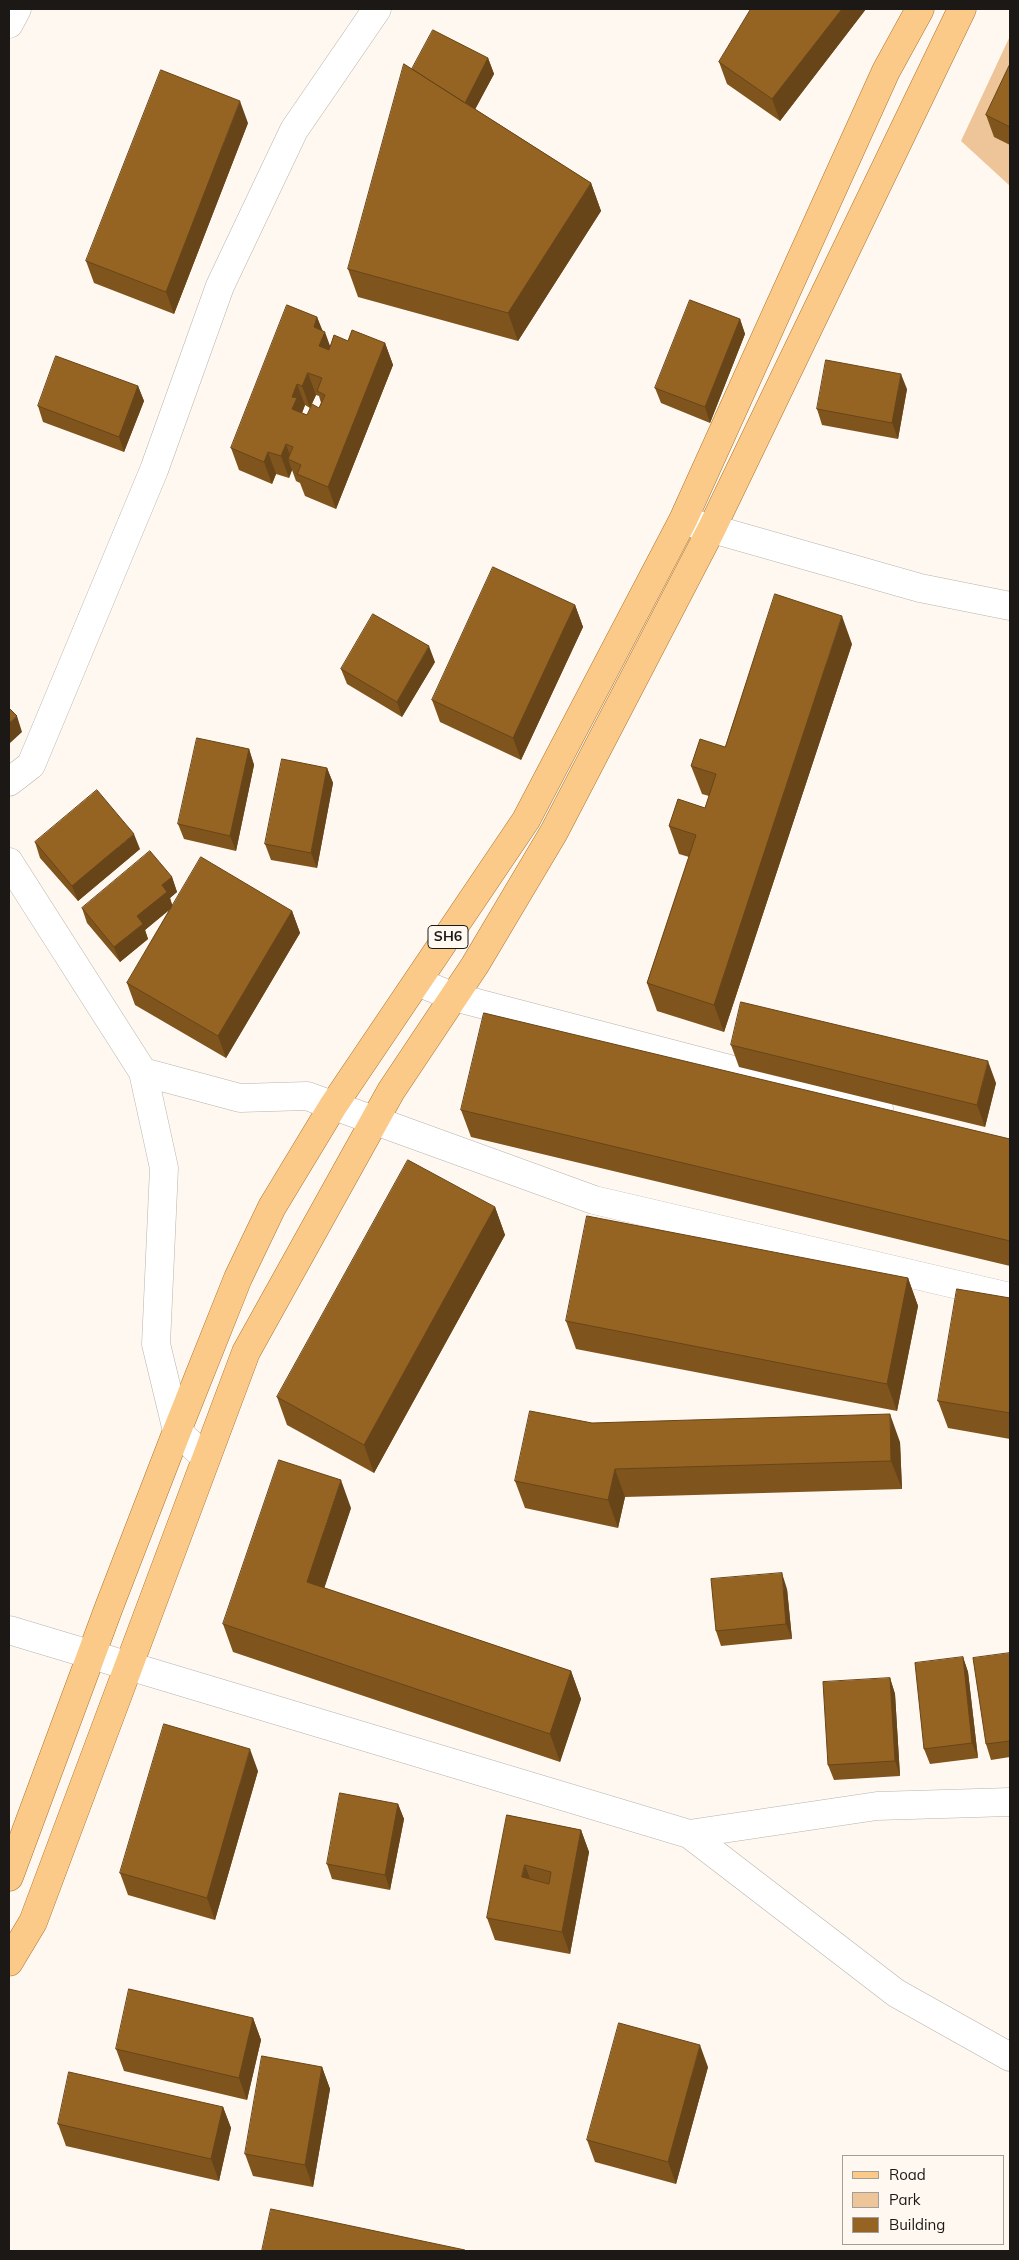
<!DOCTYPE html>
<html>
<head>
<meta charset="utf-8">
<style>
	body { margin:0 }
	#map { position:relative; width:1019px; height:2260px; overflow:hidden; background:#fff8f1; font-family:Mulish,sans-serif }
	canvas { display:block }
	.frame { position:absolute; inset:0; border:10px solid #1b1816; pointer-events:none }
	.legend { position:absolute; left:842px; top:2155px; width:162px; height:90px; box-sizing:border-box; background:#fff8f1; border:1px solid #a49e99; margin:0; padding:6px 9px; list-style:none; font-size:15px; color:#1b1816 }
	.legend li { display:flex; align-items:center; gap:10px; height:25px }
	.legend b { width:25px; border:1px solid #a49e99 }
</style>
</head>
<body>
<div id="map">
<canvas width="1019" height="2260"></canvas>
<div class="frame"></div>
<ul class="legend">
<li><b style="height:6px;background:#fbca89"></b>Road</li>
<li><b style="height:14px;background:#edc599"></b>Park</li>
<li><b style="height:14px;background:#956322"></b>Building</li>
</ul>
</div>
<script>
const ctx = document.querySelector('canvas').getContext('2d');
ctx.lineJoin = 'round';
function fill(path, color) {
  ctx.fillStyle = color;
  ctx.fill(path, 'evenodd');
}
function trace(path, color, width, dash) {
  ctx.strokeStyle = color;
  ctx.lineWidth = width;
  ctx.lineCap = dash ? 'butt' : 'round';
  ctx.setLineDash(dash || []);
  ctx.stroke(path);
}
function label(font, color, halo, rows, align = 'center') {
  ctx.font = font + ' Mulish,sans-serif';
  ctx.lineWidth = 5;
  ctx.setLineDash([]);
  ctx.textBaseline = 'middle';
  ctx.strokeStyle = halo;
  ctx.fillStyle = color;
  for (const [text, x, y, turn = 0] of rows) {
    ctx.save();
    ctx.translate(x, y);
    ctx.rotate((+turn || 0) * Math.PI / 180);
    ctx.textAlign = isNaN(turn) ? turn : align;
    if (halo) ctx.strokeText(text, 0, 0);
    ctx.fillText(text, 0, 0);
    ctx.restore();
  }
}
const green = new Path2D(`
	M1010,36V186L961,141Z`);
const minor = new Path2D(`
	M9,24L17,9
	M688,522L920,588L1010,606
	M9,782L31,765L154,470L220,286L294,130L377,9
	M9,862L143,1072L164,1168L156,1344L177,1431L206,1458
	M418,982L454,997L879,1108
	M143,1072L240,1098L307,1096L594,1200L1010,1297
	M9,1630L689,1834L896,1993L1010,2057
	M689,1834L877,1806L1010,1802`);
const major = new Path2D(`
	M9,1877L109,1607L177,1431L238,1278L272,1207L333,1106L526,820L683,520L886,71L920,9
	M9,1962L33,1922L246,1352L391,1091L475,965L554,832L711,530L962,9`);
const wall = new Path2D(`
	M751,9H866L780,121L727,84L719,62Z
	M488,58L494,74L475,109L591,183L601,211L518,341L358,297L348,269L412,69Z
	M1010,64V145L994,137L986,115Z
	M248,123L174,314L94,283L86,261Z
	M317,317L322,331L330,347L348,341L385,343L393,365L336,509L305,496L300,483L296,481L292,470L289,478L276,474L272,484L239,470L231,448ZM316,395L319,396L321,403L319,408L307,415L302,413L305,405L310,408Z
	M740,319L745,334L710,423L661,403L655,388Z
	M138,386L144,401L124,452L43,422L38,406Z
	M907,389L898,439L822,425L817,409Z
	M575,605L583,627L521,760L440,722L432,700Z
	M852,644L724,1032L657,1011L647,983L689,857L679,854L669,826L705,808L709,796L702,794L691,766L725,747Z
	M435,662L402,717L347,684L341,669Z
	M249,749L254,765L236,851L184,839L178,824Z
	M327,768L333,783L317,868L271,860L265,844Z
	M35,842L140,849L78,901L40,858Z
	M172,877L177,892L170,898L172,906L292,911L300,933L226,1058L135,1005L127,983L170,909L145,930L148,939L120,962L87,923L82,908Z
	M731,1045L996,1083L985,1127L739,1067Z
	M461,1110L1010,1139V1266L471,1137Z
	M495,1207L505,1235L374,1473L287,1425L277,1397Z
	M908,1278L918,1306L897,1411L576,1349L566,1321Z
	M1010,1298V1439L948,1428L938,1401Z
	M592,1423L900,1442L902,1489L625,1497L618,1528L525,1508L515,1481Z
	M351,1508L324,1588L571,1671L581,1699L560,1762L233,1652L223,1624Z
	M787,1589L792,1639L721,1646L716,1631Z
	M1010,1653V1757L991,1760L986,1744Z
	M963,1657L968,1672L978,1758L930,1764L924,1749Z
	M890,1678L895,1694L900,1776L834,1780L828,1765Z
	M258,1771L215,1920L128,1895L120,1873Z
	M398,1804L404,1819L390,1890L332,1879L327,1864Z
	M507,1815L581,1830L589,1852L570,1954L495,1940L487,1918Z
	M253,2018L261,2040L247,2100L124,2071L116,2049Z
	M322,2067L330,2089L313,2187L253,2176L245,2154Z
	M708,2067L676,2184L595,2162L587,2140Z
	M223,2107L231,2128L219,2181L66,2146L58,2124Z`);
const shadedWall = new Path2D(`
	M842,9H866L780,121L772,99Z
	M488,58L494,74L469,121L464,105Z
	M240,101L248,123L174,314L166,292Z
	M591,183L601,211L518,341L508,313Z
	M317,317L324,334L325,332L333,354L319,346L314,327Z
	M740,319L745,334L710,423L705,407Z
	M385,343L393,365L336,509L328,487Z
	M308,373L316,395L310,408L302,386Z
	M901,374L907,389L898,439L892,423Z
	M297,384L305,405L302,413L305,420L292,409V397Z
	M138,386L144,401L124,452L119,437Z
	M286,444L292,461L288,459L292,470L289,478L281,456Z
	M268,452L276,474L272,484L264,462Z
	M575,605L583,627L521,760L513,738Z
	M842,616L852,644L724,1032L714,1005Z
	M429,646L435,662L402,717L397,702Z
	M17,716L22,732L9,744V723Z
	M249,749L254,765L236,851L230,836Z
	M327,768L333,783L317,868L311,853Z
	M134,834L140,849L78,901L72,886Z
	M172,877L177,892L170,898L173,907L145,930L148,939L120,962L114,947L162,885Z
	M292,911L300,933L226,1058L218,1036Z
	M988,1061L996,1083L985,1127L977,1105Z
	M495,1207L505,1235L374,1473L364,1445Z
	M908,1278L918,1306L897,1411L887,1384Z
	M890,1414L900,1442L902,1489L891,1461Z
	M615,1469L625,1497L618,1528L608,1500Z
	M341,1480L351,1508L317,1610L307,1582Z
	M782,1573L787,1589L792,1639L786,1624Z
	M963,1657L968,1672L978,1758L972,1743Z
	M571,1671L581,1699L560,1762L550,1734Z
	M890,1678L895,1694L900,1776L895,1761Z
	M250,1749L258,1771L215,1920L207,1898Z
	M398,1804L404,1819L390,1890L385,1875Z
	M581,1830L589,1852L570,1954L562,1932Z
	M525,1865L533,1887L522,1877Z
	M253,2018L261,2040L247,2100L239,2078Z
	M700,2045L708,2067L676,2184L668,2162Z
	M322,2067L330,2089L313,2187L305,2165Z
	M223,2107L231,2128L219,2181L211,2159Z`);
const building = new Path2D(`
	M751,9H842L772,99L719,62Z
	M433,30L488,58L465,103L412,69Z
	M404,64L591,183L508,313L348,269Z
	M1010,64V127L986,115Z
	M161,70L240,101L166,292L86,261Z
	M690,300L740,319L705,407L655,388Z
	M287,305L317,317L314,327L325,332L319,346L329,350L334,335L348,341L352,330L385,343L328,487L297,474L301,465L288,459L293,447L286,444L281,456L268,452L264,462L231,448ZM308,373L322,378L317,391L325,395L319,408L312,404L307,415L292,409L297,398L292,397L297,384L302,386Z
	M56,356L138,386L119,437L38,406Z
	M826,360L901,374L892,423L817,409Z
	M493,567L575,605L513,738L432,700Z
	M775,594L842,616L714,1005L647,983L696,835L669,826L678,799L705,808L716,774L691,766L700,739L725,747Z
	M373,614L429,646L397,702L341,669Z
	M9,708L17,716L9,723Z
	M197,738L249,749L230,836L178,824Z
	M282,759L327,768L311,853L265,844Z
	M97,790L134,834L72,886L35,842Z
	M150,851L172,877L162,885L167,892L137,916L143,924L114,947L82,908Z
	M201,857L292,911L218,1036L127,983Z
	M741,1002L988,1061L977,1105L731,1045Z
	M484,1013L1010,1139V1241L461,1110Z
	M408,1160L495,1207L364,1445L277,1397Z
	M587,1216L908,1278L887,1384L566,1321Z
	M957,1289L1010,1298V1413L938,1401Z
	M530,1411L592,1423L890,1414L891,1461L615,1469L608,1500L515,1481Z
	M279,1460L341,1480L307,1582L571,1671L550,1734L223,1624Z
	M782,1573L786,1624L716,1631L711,1579Z
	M1010,1653V1741L986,1744L973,1658Z
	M963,1657L972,1743L924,1749L915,1663Z
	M890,1678L895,1761L828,1765L823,1682Z
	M164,1724L250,1749L207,1898L120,1873Z
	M340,1793L398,1804L385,1875L327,1864Z
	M507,1815L581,1830L562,1932L487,1918ZM525,1865L551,1872L549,1884L522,1877Z
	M129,1989L253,2018L239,2078L116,2049Z
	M619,2023L700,2045L668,2162L587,2140Z
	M262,2056L322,2067L305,2165L245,2154Z
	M69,2072L223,2107L211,2159L58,2124Z
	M271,2209L465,2250V2251H262Z`);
const shields = [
	[448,937,40]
];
const shieldNames = [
	["SH6",448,937]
];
fill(green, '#edc599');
trace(minor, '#b9b3ac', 29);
trace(major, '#ab742d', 29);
trace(minor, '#fff', 28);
trace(major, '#fbca89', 28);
fill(wall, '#80551d');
fill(shadedWall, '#684518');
fill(building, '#956322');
trace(building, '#684518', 1);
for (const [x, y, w] of shields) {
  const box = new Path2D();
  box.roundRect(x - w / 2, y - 11.5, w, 23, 4);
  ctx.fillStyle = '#fff8f1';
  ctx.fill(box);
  trace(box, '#1b1816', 1);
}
label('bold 14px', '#1b1816', null, shieldNames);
</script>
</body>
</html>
